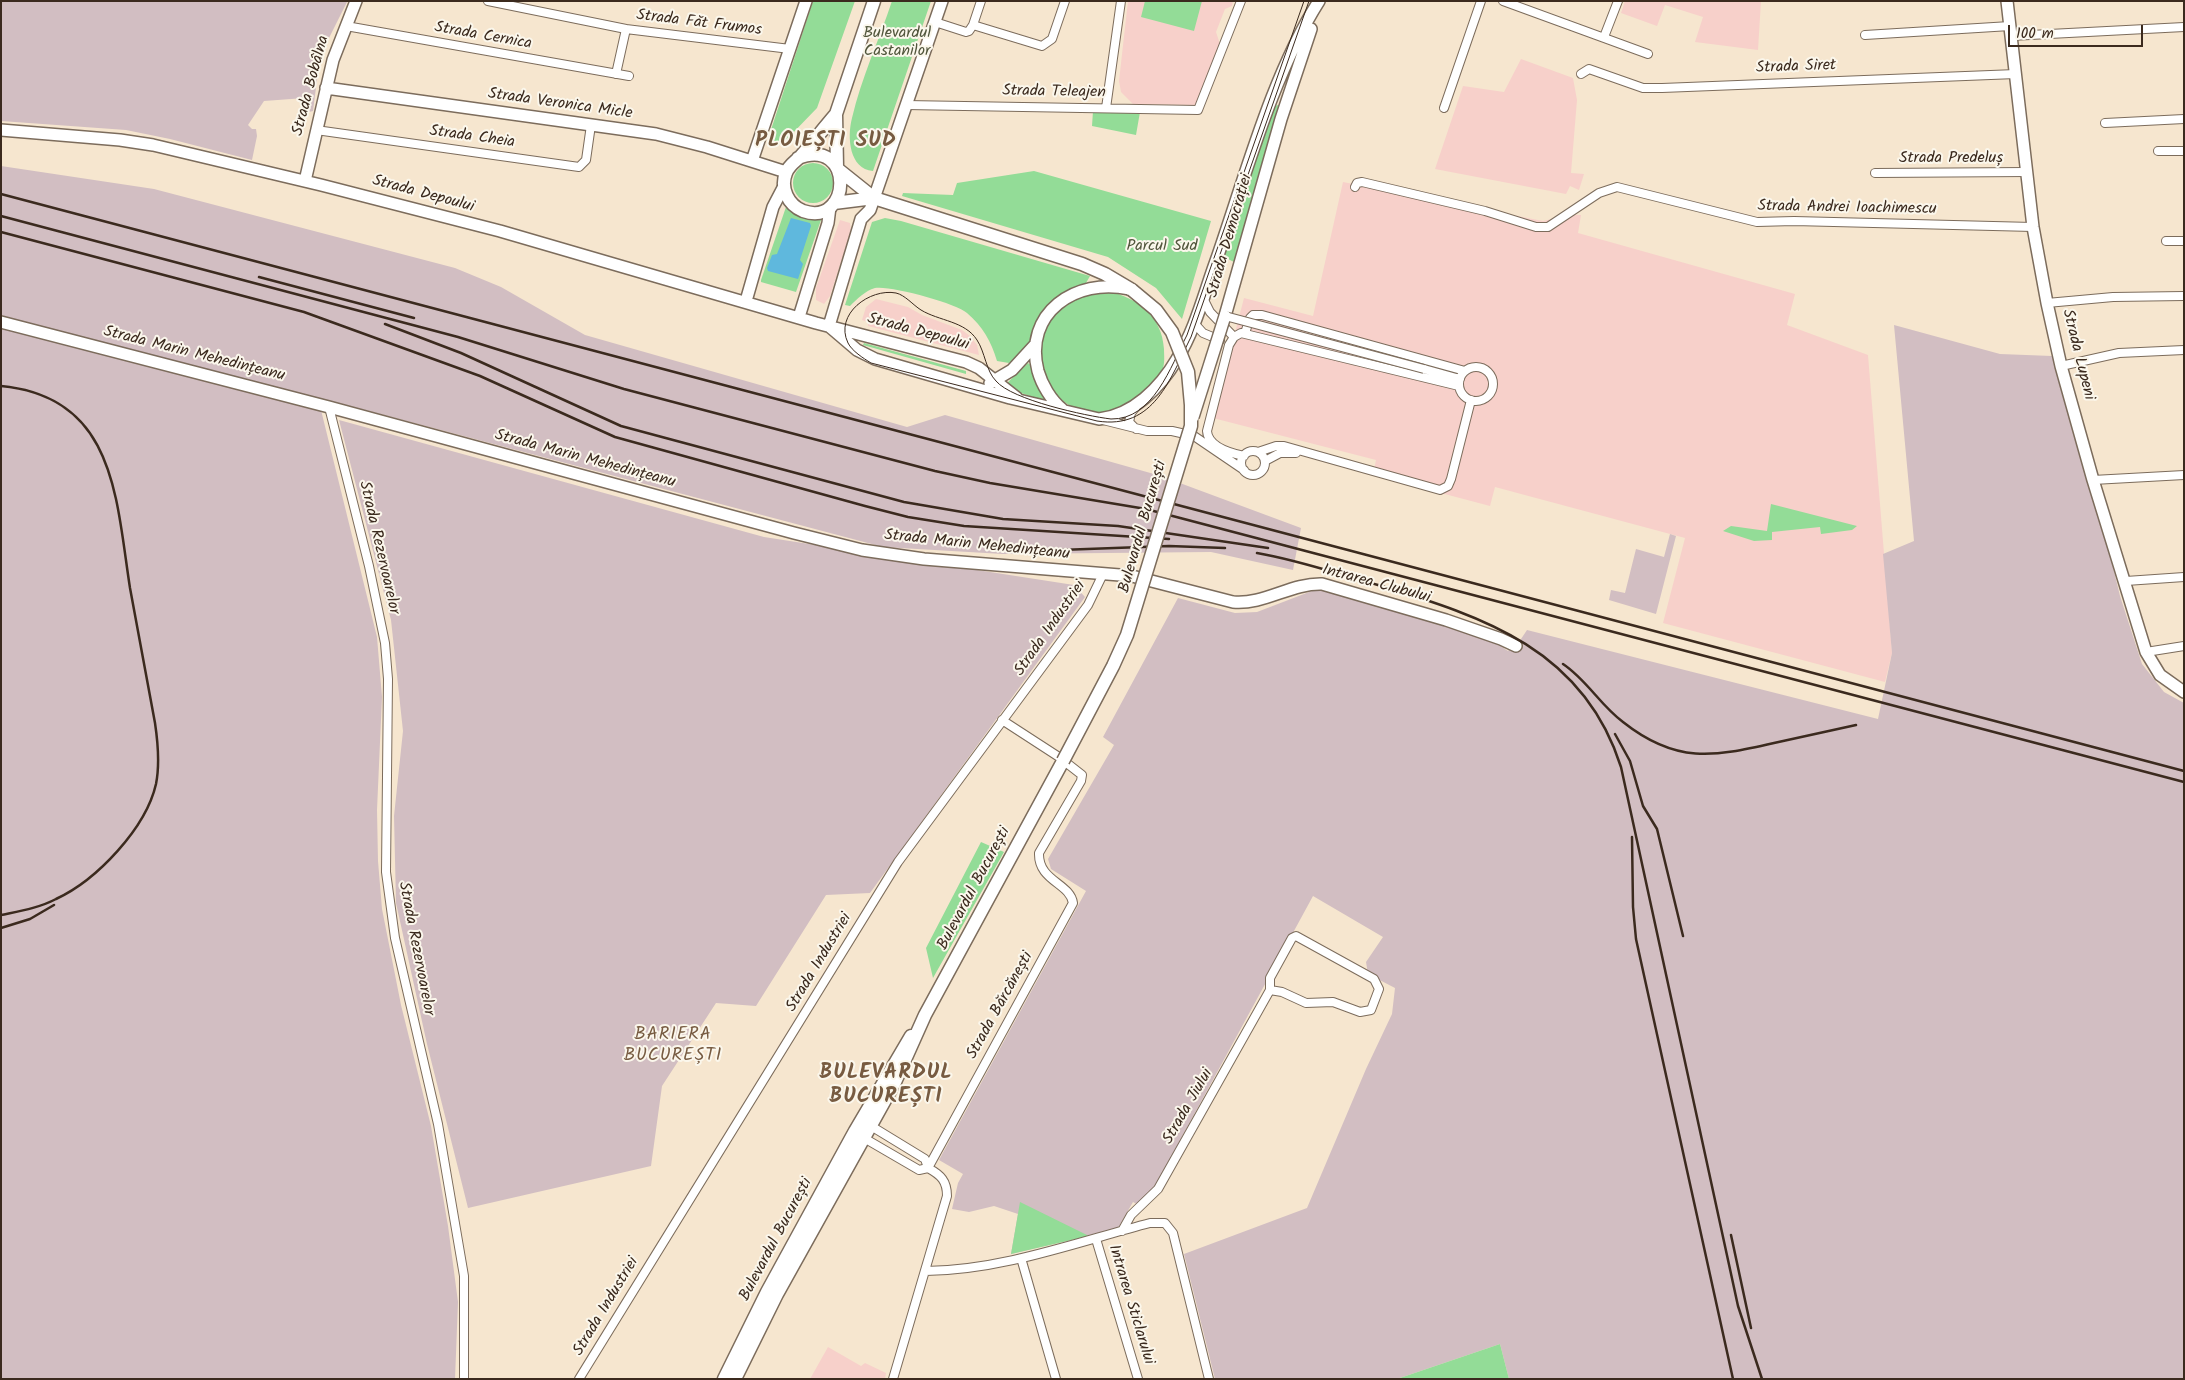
<!DOCTYPE html>
<html>
<head>
<meta charset="utf-8">
<style>
	body { margin:0 }
	#map { position:relative; width:2185px; height:1380px; overflow:hidden; background:#f6e6cf; font-family:Kalam,sans-serif }
	canvas { display:block }
	.frame { position:absolute; inset:0; border:2px solid #3b2a1e; pointer-events:none }
	.scale { position:absolute; left:2008px; top:25px; width:135px; height:22px; box-sizing:border-box; border:2px solid #3b2a1e; border-top:0; padding-left:6px; font-size:15px; line-height:18px; white-space:nowrap; color:#3b2a1e; -webkit-text-stroke:4px #fbf7ec; paint-order:stroke }
</style>
</head>
<body>
<div id="map">
<canvas width="2185" height="1380"></canvas>
<div class="frame"></div>
<div class="scale">100 m</div>
</div>
<script>
const ctx = document.querySelector('canvas').getContext('2d');
ctx.lineJoin = 'round';
function fill(path, color) {
  ctx.fillStyle = color;
  ctx.fill(path, 'evenodd');
}
function trace(path, color, width, dash) {
  ctx.strokeStyle = color;
  ctx.lineWidth = width;
  ctx.lineCap = dash ? 'butt' : 'round';
  ctx.setLineDash(dash || []);
  ctx.stroke(path);
}
function label(font, color, halo, rows, align = 'center') {
  ctx.font = font + ' Kalam,sans-serif';
  ctx.lineWidth = 4;
  ctx.setLineDash([]);
  ctx.textBaseline = 'middle';
  ctx.strokeStyle = halo;
  ctx.fillStyle = color;
  for (const [text, x, y, turn = 0] of rows) {
    ctx.save();
    ctx.translate(x, y);
    ctx.rotate((+turn || 0) * Math.PI / 180);
    ctx.textAlign = isNaN(turn) ? turn : align;
    if (halo) ctx.strokeText(text, 0, 0);
    ctx.fillText(text, 0, 0);
    ctx.restore();
  }
}
const built = new Path2D(`
	M1128,1H1233L1232,6L1225,9L1216,32L1220,44L1199,100L1195,105L1133,104L1121,92L1119,81Z
	M1625,1H1761L1758,50L1695,42L1703,17L1665,5L1657,26L1621,13Z
	M1521,59L1573,78L1577,100L1571,173L1584,174L1579,190L1570,186L1566,194L1435,169L1463,86L1504,92Z
	M1343,182L1543,221L1569,215H1581L1578,233L1795,294L1787,325L1868,355L1892,653L1885,682L1663,623L1685,538L1495,487L1490,506L1373,475L1376,460L1213,418L1244,298L1313,316Z
	M840,220L850,223L851,231L830,296L824,304L816,300V288Z
	M876,299L908,307L922,315L962,330L970,336L977,345L979,355L868,326V322L862,320L866,307Z
	M828,1347L861,1366L865,1363L886,1373L885,1379H810Z`);
const industrial = new Path2D(`
	M1,1H347V2L320,56L313,111L309,112L305,98L264,101L248,125L252,129H256L257,136L252,160L170,139L126,130L1,121Z
	M1,166L154,189L455,268L501,287L585,335L907,427L945,415L1161,476L1301,528L1293,570L1211,552L1003,554L883,547L331,401L89,341L1,315Z
	M1894,325L2000,354L2052,356L2100,513L2120,596L2142,664L2164,692L2184,703V1379H1509L1500,1344L1397,1379H1215L1184,1254L1307,1208L1366,1069L1392,1014L1395,988L1368,974L1366,962L1383,937L1313,896L1153,1190L1140,1206L1133,1202L1118,1228L1011,1254L1018,1214L994,1206L969,1212L952,1209L958,1183L963,1174L939,1160L1086,891L1051,869L1048,859L1114,745L1103,737L1178,598L1235,613L1257,612L1317,589L1482,634L1508,651L1512,647L1515,648L1527,630L1878,719L1892,653L1883,554L1914,541Z
	M1,328L321,410L377,637L382,697L377,810L378,861L382,909L401,1005L431,1126L448,1226L458,1302L455,1379H1Z
	M339,420L764,537L1074,585L1085,597L870,893L826,895L756,1006L716,1003L662,1086L651,1166L468,1208L427,1044L396,903L394,816L403,731L391,620Z
	M1670,534L1676,536L1656,614L1609,600L1611,590L1625,593L1636,549L1664,557Z`);
const green = new Path2D(`
	M813,1H855L817,108L788,138L780,143L768,139Z
	M892,1H931L873,171C849,169 847,137 852,118C861,79 879,40 892,1Z
	M1145,1H1202L1194,31L1141,17Z
	M1277,105L1280,106L1278,119L1234,262L1222,256L1274,109Z
	M1093,111L1140,112L1136,135L1092,126Z
	M793 183a20 20 0 1 1 40 0a20 20 0 1 1-40 0Z
	M1034,171L1211,221L1182,319L1156,288L1108,257L902,196L903,193L953,195L957,183Z
	M786,207L821,220L796,292L761,282V280Z
	M885,218L901,221L1090,276L1086,283L1069,291L1033,337L1019,358L1009,363L997,361C991,341 983,327 967,313C956,303 889,285 875,288C865,291 857,299 850,306L845,305L872,222Z
	M1109,291C1138,299 1162,316 1164,349C1164,355 1165,362 1163,368C1157,384 1122,413 1105,415C1084,417 1058,402 1048,384C1032,355 1042,314 1072,299C1084,292 1096,292 1109,291Z
	M864,343L966,371V374L863,345Z
	M1028,363L1032,366L1036,384L1045,396L1043,400L1008,389L1006,384Z
	M1771,504L1857,526L1852,530L1821,534L1820,527L1772,532V540L1754,541L1723,531L1731,526L1767,531Z
	M981,842L1004,852L933,978L926,948Z
	M1020,1202L1089,1236L1011,1254Z
	M1500,1344L1509,1379H1397Z`);
const water = new Path2D(`
	M791,218L810,223L811,226L800,260L803,264L798,279L768,271L767,268L772,255L777,254Z`);
const street = new Path2D(`
	M488,1L626,29L790,49
	M1503,1L1648,54
	M935,22L966,32L969,31L973,25L1042,46L1052,39L1065,1
	M973,25L981,1
	M346,26L629,76
	M1865,35L2010,26
	M2011,36L2184,27
	M1604,37L1618,1
	M616,74L626,29
	M1581,74L1589,69L1643,88H1662L2016,74
	M906,105L1198,110L1241,1
	M1106,108L1121,1
	M1444,108L1481,1
	M2105,123L2184,119
	M316,130L579,167L586,160L591,125
	M2158,151H2184
	M1875,173L2027,172
	M1355,187L1357,183L1362,182L1485,211L1536,227H1548L1599,193L1617,187L1757,222L1794,221L2033,227
	M2166,241H2184
	M1203,298L1210,312L1234,337
	M2047,303L2113,297L2184,296
	M1194,323L1203,333L1220,340
	M1245,333L1250,318L1253,315H1262L1465,371
	M2061,366L2119,353L2184,350
	M1459 384a17 17 0 1 1 34 0a17 17 0 1 1-34 0Z
	M1424,369L1460,379
	M329,407L369,566L385,643L388,679L386,872L395,938L438,1124L464,1276V1379
	M1135,408L1131,413L1129,422L1136,429
	M1103,420L1147,431H1172L1194,436L1244,470
	M1241 463a12 12 0 1 1 24 0a12 12 0 1 1-24 0Z
	M1258,452L1276,446H1284L1440,490L1448,486L1451,479L1471,400
	M1244,456C1230,453 1208,447 1207,431L1229,345L1234,337L1241,333L1459,386
	M1265,461L1280,453H1296
	M2093,480L2184,475
	M2126,581L2184,577
	M2146,652L2184,646
	M1296,936L1374,979L1379,989L1371,1010L1360,1012L1333,1002L1306,1003L1282,992L1270,990V978L1292,938Z
	M864,1138L919,1170L928,1168L925,1159L871,1126
	M1122,1231L1131,1215L1158,1189L1270,990
	M1096,1239L1138,1379
	M1021,1258L1056,1379
	M926,1271C1003,1270 1077,1242 1150,1223H1165L1173,1233L1209,1379
	M579,1379L898,862L1088,605L1103,574
	M893,1379L947,1196C947,1181 941,1175 928,1168L1073,903C1070,883 1038,881 1039,853L1081,781L1082,775L1059,757L1002,720`);
const secondary = new Path2D(`
	M2007,1L2033,227L2047,303L2061,366L2093,480L2146,652L2160,675L2184,692
	M326,88L656,134L707,147L786,172
	M1,130L120,140L153,145L321,185L500,231L816,323L966,362L979,368L1017,398
	M752,161L806,1
	M305,181L333,60L356,1
	M746,301L773,207L784,186
	M1225,316L1281,119L1311,29
	M799,317L828,223L830,207
	M1,322L329,407L794,533L862,550L924,559L1132,576L1233,602C1264,605 1291,583 1322,584L1446,620L1501,639L1516,646
	M829,326L861,219L870,210L942,1
	M830,327L857,350L875,359L1010,398L1099,419C1133,415 1160,388 1177,359C1195,330 1204,294 1216,261C1245,178 1272,75 1319,1
	M990,383L1012,370L1034,346
	M1062,409C1051,400 1042,385 1038,371C1023,313 1076,277 1129,289`);
const primary = new Path2D(`
	M798,158C855,136 852,228 803,211C788,205 780,188 786,173C789,165 795,162 801,156C813,142 824,128 836,114
	M837,167L836,114L874,1
	M839,170L874,198L1082,264L1105,274L1132,290
	M834,203L874,198
	M724,1379L767,1292L855,1131L911,1036
	M735,1379L777,1294L895,1082L925,1015L1063,761`);
const tram = new Path2D(`
	M1304,1L1187,335C1171,366 1153,420 1111,419C1086,416 1012,400 996,381C986,371 985,352 977,340C965,321 939,321 921,310C913,305 905,295 896,293C870,288 834,314 848,343C852,351 863,358 871,363L1097,421C1154,430 1170,379 1191,337L1309,1`);
const rail = new Path2D(`
	M1,194L2184,771
	M1,216L458,337L624,389L935,471L990,483L1146,509L2184,782
	M1,232L304,312L480,376L615,437L865,506L908,517L964,526L1169,539
	M259,277L414,318
	M385,324L461,353L621,426L904,502L1003,519L1118,526L1268,548
	M1,386C116,397 116,499 130,588C138,633 147,678 155,723C158,743 160,764 156,784C146,828 97,880 56,899C39,908 20,911 1,915
	M1060,550L1169,546L1225,548
	M1257,553C1298,560 1338,574 1378,585C1485,617 1584,650 1621,767L1738,1306L1762,1379
	M1563,664C1587,680 1600,705 1623,722C1676,764 1713,757 1774,743C1801,737 1828,731 1856,725
	M1615,734L1630,761L1643,806L1657,829L1683,936
	M1632,837L1633,907L1636,939L1733,1379
	M1,928L30,919L54,905
	M1731,1235L1751,1328`);
const streetBridge = new Path2D(`
	M1225,316L1424,369`);
const secondaryBridge = new Path2D(`
	M1193,417L1225,316`);
const primaryBridge = new Path2D(`
	M1063,761L1113,666L1127,635L1191,426V405L1188,372L1172,332L1156,310L1132,290`);
const streetNames = [
	["Strada Făt Frumos",699,24,7],
	["Strada Cernica",483,37,10],
	["Strada Siret",1796,68,-2],
	["Strada Bobâlna",312,86,-75],
	["Strada Teleajen",1054,93,1],
	["Strada Veronica Micle",560,105,8],
	["Strada Cheia",472,138,8],
	["Strada Predeluș",1951,159],
	["Strada Depoului",423,195,15],
	["Strada Andrei Ioachimescu",1847,209,1],
	["Strada Democrației",1231,236,-74],
	["Strada Depoului",918,333,15],
	["Strada Marin Mehedințeanu",194,355,14],
	["Strada Lupeni",2077,355,76],
	["Strada Marin Mehedințeanu",585,460,15],
	["Bulevardul București",1144,527,-74],
	["Strada Marin Mehedințeanu",977,546,6],
	["Strada Rezervoarelor",378,548,77],
	["Intrarea Clubului",1376,585,15],
	["Strada Industriei",1051,629,-55],
	["Bulevardul București",975,889,-62],
	["Strada Rezervoarelor",415,949,79],
	["Strada Industriei",820,963,-59],
	["Strada Bărcănești",1001,1006,-61],
	["Strada Jiului",1189,1107,-60],
	["Bulevardul București",777,1240,-62],
	["Intrarea Sticlarului",1130,1305,73],
	["Strada Industriei",607,1307,-59]
];
const parkNames = [
	["Bulevardul",897,34],
	["Castanilor",897,52],
	["Parcul Sud",1162,247]
];
const neighbourhoodNames = [
	["BARIERA",673,1036],
	["BUCUREȘTI",673,1057]
];
const districtNames = [
	["PLOIEȘTI SUD",826,142],
	["BULEVARDUL",886,1074],
	["BUCUREȘTI",886,1098]
];
fill(built, '#f7d0ca');
fill(industrial, '#d2bec2');
fill(green, '#93dc97');
fill(water, '#5fb8dd');
trace(street, '#7c6c5c', 10);
trace(secondary, '#7c6c5c', 14);
trace(primary, '#7c6c5c', 15);
trace(street, '#fff', 8);
trace(secondary, '#fff', 11);
trace(primary, '#fff', 12);
trace(tram, '#3b2a1e', 1);
trace(rail, '#3b2a1e', 2.5);
trace(streetBridge, '#7c6c5c', 10, []);
trace(secondaryBridge, '#7c6c5c', 14, []);
trace(primaryBridge, '#7c6c5c', 15, []);
trace(streetBridge, '#fff', 8);
trace(secondaryBridge, '#fff', 11);
trace(primaryBridge, '#fff', 12);
label('16px', '#3b2a1e', '#fbf7ec', streetNames);
label('16px', '#51563c', '#fbf7ec', parkNames);
ctx.letterSpacing = '1px';
label('18px', '#775b41', '#fbf7ec', neighbourhoodNames);
ctx.letterSpacing = '0px';
ctx.letterSpacing = '1px';
label('bold 21px', '#775b41', '#fbf7ec', districtNames);
ctx.letterSpacing = '0px';
</script>
</body>
</html>
